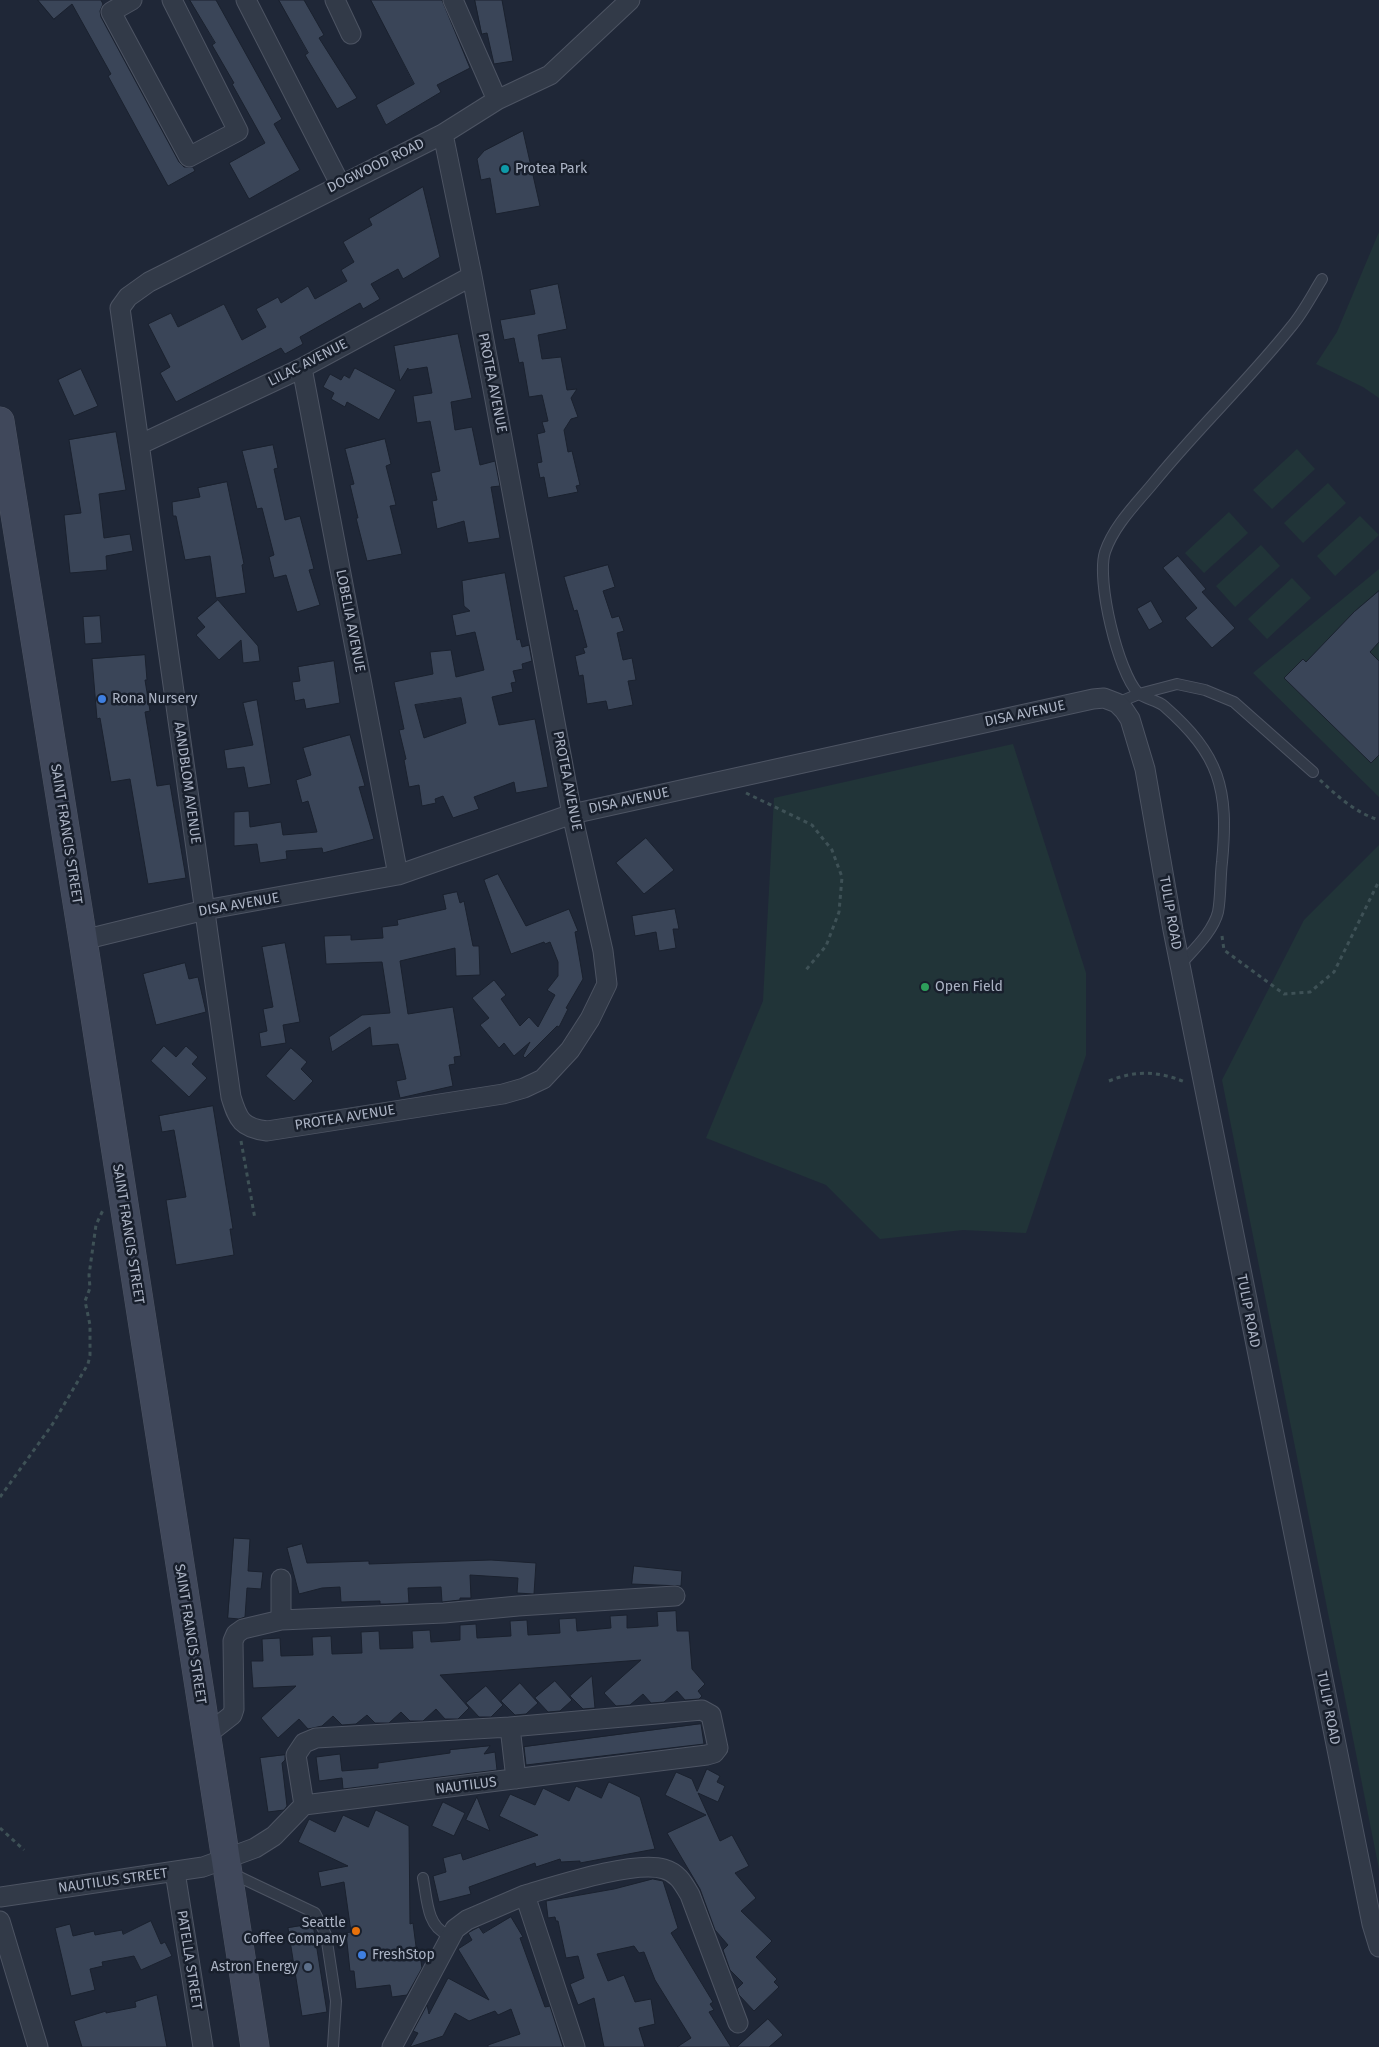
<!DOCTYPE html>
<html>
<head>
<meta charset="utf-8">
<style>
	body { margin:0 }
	canvas { display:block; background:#1f2737 }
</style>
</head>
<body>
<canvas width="1379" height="2047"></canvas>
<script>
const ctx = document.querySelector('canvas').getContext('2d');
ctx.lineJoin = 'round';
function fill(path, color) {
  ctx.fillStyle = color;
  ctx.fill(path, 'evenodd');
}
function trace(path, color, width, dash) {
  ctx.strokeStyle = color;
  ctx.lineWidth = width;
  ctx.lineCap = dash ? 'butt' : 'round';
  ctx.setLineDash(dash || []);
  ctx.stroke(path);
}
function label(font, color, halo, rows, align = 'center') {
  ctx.font = font + ' "Fira Sans",sans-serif';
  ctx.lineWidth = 5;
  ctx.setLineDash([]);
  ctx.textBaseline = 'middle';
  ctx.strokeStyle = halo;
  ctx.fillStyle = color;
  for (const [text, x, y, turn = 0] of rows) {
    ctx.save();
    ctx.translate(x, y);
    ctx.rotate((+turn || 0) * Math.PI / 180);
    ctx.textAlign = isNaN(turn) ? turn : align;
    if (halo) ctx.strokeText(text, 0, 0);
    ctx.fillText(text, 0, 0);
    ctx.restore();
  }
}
const green = new Path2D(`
	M1379,232V398L1363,387L1316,364L1337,332Z
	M1297,449L1315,469L1272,509L1253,490Z
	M1328,483L1346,503L1303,543L1284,523Z
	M1229,512L1248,533L1204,573L1185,553Z
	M1360,516L1379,535L1335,576L1317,556Z
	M1261,545L1280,566L1235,607L1216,586Z
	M1379,569V797L1253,673Z
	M1292,578L1311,598L1267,639L1248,619Z
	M1013,744L1086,973V1055L1026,1233L963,1230L880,1239L826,1185L706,1138L763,1001L774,798Z
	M1379,845V1869L1222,1080L1304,920Z`);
const building = new Path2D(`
	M38,0H101L103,4L100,11L101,17L179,162L184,167H193L195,171L168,186L108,76L111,74L72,4L54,19Z
	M190,0H216L282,119L274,124L300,170L249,199L229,163L265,143L232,84L234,83L212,45L215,43Z
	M279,0H304L324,35L319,38L357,98L337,109L305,55L308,53Z
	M371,0H442L470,68L437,85L441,92L386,125L376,105L414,84Z
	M475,0H502L513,61L494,64L487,33L482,34Z
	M523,131L540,206L496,214L490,178L481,180L477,159L484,151Z
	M423,187L440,257L403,279L398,269L371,284L380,299L363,309L360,303L300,337L303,344L285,354L281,348L176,402L160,373L170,367L148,324L171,313L178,327L224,304L242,340L266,327L256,309L278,297L281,303L308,286L315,299L347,281L341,270L354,262L343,242L372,225L369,219Z
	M558,284L567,329L538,335L542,359L561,357L567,390L577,389L571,398L578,417L571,419L564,430L568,452L572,451L580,485L576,486L578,492L548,498L544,477L540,478L537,463L542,462L537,434L545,432L542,422L548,421L542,395L529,397L523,362L519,363L514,338L504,340L500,320L535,314L530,290Z
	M458,334L472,398L451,402L455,430L472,427L480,465L495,461L500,486L491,487L500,538L468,543L464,521L437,529L432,501L437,500L431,473L440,471L430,421L417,423L413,396L432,393L427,367L408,370V368L400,381L394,346Z
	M355,368L396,390L379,420L347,402L345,407L331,399L334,393L323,387L330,374L341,380L344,375L349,378Z
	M81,369L98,406L74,416L58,380Z
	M116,432L126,490L99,494L104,538L130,534L133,551L106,556L107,570L70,573L64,515L81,513L69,440Z
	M385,439L391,464L386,466L396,505L390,506L402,554L367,561L356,518H358L350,485L354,484L345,449Z
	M273,445L278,468L274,469L285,520L300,516L314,569L309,570L320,605L297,612L286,575L274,578L269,557L274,555L262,508L257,509L242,451Z
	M227,482L244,564L242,565L246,593L216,598L210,556L185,560L176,516H173L172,502L200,497L198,488Z
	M1178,556L1206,589L1202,592L1235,628L1212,648L1185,618L1197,608L1163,568Z
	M608,565L615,587L603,591L612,618L619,616L624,631L617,633L623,660L632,658L636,680L628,681L633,705L608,710L606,701L587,704L583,675L579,676L575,656L585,653L583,648L587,647L577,610L574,611L564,577Z
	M505,573L517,640L520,639L522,647L529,645L532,661L522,664L523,669L513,671L516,682L511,683L513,692L492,697L499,725L535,719L548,787L516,793L514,782L474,797L479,809L453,818L443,796L435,799L436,803L422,806L419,785L409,787L404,760L406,759L399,730L404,729L394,682L433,674L430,652L451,650L456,677L484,670L475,632L456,636L452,615L470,611L464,606L462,581ZM461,698L466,723L424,738L415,705Z
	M1379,591V642L1370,652L1379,661V755L1371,763L1284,678L1303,659L1306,662L1354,612Z
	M218,600L258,646L260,661L243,663L241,640L219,660L196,635L205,627L197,618Z
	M1151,601L1163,622L1149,630L1137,609Z
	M100,616L102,643L85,644L83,617Z
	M145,655L147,680H145L150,711L145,712L157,786L170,784L186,878L148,884L130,779L111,782L100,718L97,719L92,659Z
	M334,661L340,703L306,709L304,699L295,701L292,682L300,681L298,667Z
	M257,700L271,784L248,788L244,767L227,769L224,750L253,745L243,703Z
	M350,735L365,786L359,787L374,839L323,853L322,848L286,851L287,859L260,863L257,844L234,846V812L249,811L250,827L281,822L283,835L317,832L308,801L302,803L296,780L311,775L303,748Z
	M646,838L674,870L644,894L616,863Z
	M498,874L526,926L569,909L578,931L575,932L583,979L566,1008L568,1009L559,1027L557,1026L525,1058L523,1056L530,1042L514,1056L504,1043L499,1048L480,1025L489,1018L472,998L494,980L506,995L501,999L520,1026L529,1017L538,1027L555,995L547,990L558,976V962L550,942L545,944L544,942L511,954L484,880Z
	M457,892L460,903L464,901L473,946H479L480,975L456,976L455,948L400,961L408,1014L453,1007L461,1056L454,1057L455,1064L449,1065L453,1086L400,1098L396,1081L406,1079L398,1044L372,1046L370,1027L332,1052L329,1037L362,1015L390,1013L382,962L326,964L324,936L351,935V940L383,938L382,927L398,925L397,920L446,909L443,895Z
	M675,909L679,929H673L676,948L659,951L656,932L635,936L632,916Z
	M285,943L300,1022L283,1025L286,1043L261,1047L259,1033L267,1031L263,1009L273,1007L262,947Z
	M185,963L189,979L198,977L206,1012L156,1025L143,974Z
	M164,1046L176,1057L186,1046L198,1057L192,1064L207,1078L189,1097L151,1061Z
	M291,1048L307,1062L301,1069L313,1081L294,1101L266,1076Z
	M213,1106L233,1229H230L234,1255L176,1265L166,1200L186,1197L174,1130L162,1132L159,1116Z
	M234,1538L250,1539L248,1571L263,1572L261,1589L247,1588L245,1617L239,1619L228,1618Z
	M302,1544L307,1563L369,1561V1564L491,1560L536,1563L534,1594L517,1593L518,1578L470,1575L471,1598H460V1600L442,1602L441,1587L408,1588L409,1603L386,1604H380V1601L341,1602L340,1587L322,1588L299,1594L287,1548Z
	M634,1566L682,1571L681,1586L632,1584Z
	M676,1611L677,1631H689L692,1669L705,1684L698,1691L702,1696L699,1699L685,1700L677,1691L664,1702L651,1703L643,1694L630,1705L616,1706L604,1693L641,1660L440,1675L469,1708L458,1719H445L436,1709L423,1721H410L401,1712L389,1723H375L367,1715L356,1724L342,1725L333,1716L322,1726L308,1729L299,1719L278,1738L261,1718L296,1686L253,1688L251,1661H263L262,1639L280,1638L281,1656L313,1655L312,1637L331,1636L332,1654L362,1653L361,1632L379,1631L380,1649L413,1648L412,1631L430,1630L431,1642L460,1640V1625L476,1624L477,1638L511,1636L510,1621L527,1620L528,1635L560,1633L559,1619L576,1618L577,1631L611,1628L610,1616L627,1615V1628L658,1626L657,1612Z
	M592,1676L595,1708L583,1709L570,1696Z
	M555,1681L572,1700L560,1711L548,1712L535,1698Z
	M520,1683L538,1703L526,1714L515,1715L501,1701Z
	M486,1686L503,1705L491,1717H479L466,1703Z
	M701,1724L704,1744L526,1765L524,1747Z
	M490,1746L484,1754L495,1752L497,1770L343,1789L342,1778L319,1781L316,1757L340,1754L342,1771L378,1768V1763L450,1753V1750Z
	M285,1755V1760L282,1763L287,1806L284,1810L268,1812L260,1758Z
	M707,1769L720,1776L717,1782L725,1786L718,1802L698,1793L720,1841L732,1835L749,1866L735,1873L756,1898L741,1911L772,1941L756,1957L777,1979L774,1982L779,1987L754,2011L739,1995L737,1989L743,1983L730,1970L723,1950L728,1945L715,1930L700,1889L667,1833L706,1815L665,1795L676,1772L692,1779L697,1791Z
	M609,1782L640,1797L655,1849L580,1863V1861L561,1862L560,1859L536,1867L535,1863L469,1887L471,1894L439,1902L433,1876L446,1872L443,1858L461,1853L463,1860L538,1835L499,1816L510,1794L535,1805L543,1788L569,1801L576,1786L601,1798Z
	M477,1797L490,1831L466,1820Z
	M443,1802L465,1813L454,1836L432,1826Z
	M376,1810L409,1826L410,1924L413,1923L417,1954L420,1955L422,1968L407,1995L392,1997L390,1985L356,1989L354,1971H350L346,1933L351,1932L344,1882L321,1887L318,1872L348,1866L298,1842L309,1819L335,1832L343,1815L368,1827Z
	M653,1879L663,1881L678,1928L671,1933L713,2002L710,2004L714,2010L709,2012L731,2047H677L691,2038L655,1980L644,1952L639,1953L634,1946L597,1954L608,1981L624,1975L635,2002L651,1999L655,2024L639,2028L645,2047H604L594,1998L578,2005L570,1984L584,1978L578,1956L566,1958L558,1921H556L555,1917L548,1918L546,1901L614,1889Z
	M511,1917L523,1937L520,1938L545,2007L550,2006L563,2047H488V2045L520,2034L511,2009L498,2015L495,2011L469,2021L455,2013L443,2036L410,2047L418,2033L413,2031L427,2005L429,2014L448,1978L489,2000L458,1949L472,1940L468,1933L473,1930L479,1927L483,1933Z
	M151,1921L161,1944L165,1942L172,1956L141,1970L134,1956L102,1962L103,1966L90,1969L95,1990L71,1996L55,1928L70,1924L73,1936L94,1931L95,1935L122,1930L123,1934Z
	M313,1924L327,2012L302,2016L288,1928Z
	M157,1995L167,2047H82L74,2021L106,2011V2013L136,2007L135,2002Z
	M768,2019L783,2035L769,2047H737Z`);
const path = new Path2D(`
	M1320,780C1337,796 1356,813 1379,820
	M746,793L812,825L832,850L842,877L839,912L826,946L805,971
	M1222,936L1224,950L1284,994L1310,992L1334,972L1379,881
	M1109,1081C1136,1070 1158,1071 1185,1082
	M241,1141L255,1219
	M0,1497L52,1425L88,1364L90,1355V1325L85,1301L90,1288L89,1275L96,1225L103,1210
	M0,1828L24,1850`);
const lane = new Path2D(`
	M1117,703L1139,694L1177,684L1205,690L1234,702L1313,772
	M1180,965C1193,950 1213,932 1218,912C1221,896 1220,878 1222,862C1229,789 1220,755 1164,706C1157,700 1145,699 1138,693C1118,672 1096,580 1105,552C1114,525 1137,503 1155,481C1198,428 1248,381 1291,327C1303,313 1312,295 1322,279
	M231,1873L315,1913L326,1935L336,2001L333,2047
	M423,1878C427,1898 427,1927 447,1934L454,1930`);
const street = new Path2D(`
	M132,0L111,12L189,157L238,131L172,0
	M246,0L340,184
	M335,0L351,34
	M453,0L497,100
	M443,134L472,276L572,814L603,951L607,984L590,1019L570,1050L543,1079L524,1088L503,1094L267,1131C242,1128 238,1120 231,1097L120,308L128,297L149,282L443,134L497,100L550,75L630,0
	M302,368L398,875
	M141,444L302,368L472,276
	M83,940L205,910L398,875L572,814L1093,699L1104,698L1117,703L1124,710L1130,719L1145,769L1173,930L1372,1924L1379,1947
	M281,1620V1579
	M510,1727L516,1779
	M205,1736L232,1715L234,1709L233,1641L236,1634L243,1629L281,1620L444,1613L518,1606L675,1596
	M175,1872L203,2047
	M525,1895C556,1886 634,1860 664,1869C678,1873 683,1883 690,1895L738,2023
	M0,1897L203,1867L255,1848L274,1836L304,1805L707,1755L714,1753L718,1748L711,1715L702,1710L510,1727L316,1738L304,1743L296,1755L304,1805
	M0,1921L38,2047
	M392,2047L455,1929L467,1920L525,1895L575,2047`);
const secondary = new Path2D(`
	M0,421L83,940L255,2047`);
const markers = [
	[505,169,5,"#0f9aa8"],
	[102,699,5,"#3f7fe0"],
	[925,987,5,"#2e9e5b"],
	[356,1931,5,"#e8710a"],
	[362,1955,5,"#3f7fe0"],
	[308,1967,5,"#5c6f8a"]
];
const streetNames = [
	["DOGWOOD ROAD",376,166,-26],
	["LILAC AVENUE",308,363,-27],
	["PROTEA AVENUE",492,383,79],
	["LOBELIA AVENUE",350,621,79],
	["DISA AVENUE",1025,714,-12],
	["PROTEA AVENUE",567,781,79],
	["AANDBLOM AVENUE",187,783,82],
	["DISA AVENUE",629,801,-12],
	["SAINT FRANCIS STREET",66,834,81],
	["DISA AVENUE",239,905,-10],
	["TULIP ROAD",1170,913,80],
	["PROTEA AVENUE",345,1118,-9],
	["SAINT FRANCIS STREET",128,1234,81],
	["TULIP ROAD",1248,1311,79],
	["SAINT FRANCIS STREET",190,1634,81],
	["TULIP ROAD",1328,1708,79],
	["NAUTILUS",466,1786,-7],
	["NAUTILUS STREET",113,1881,-8],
	["PATELLA STREET",189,1960,81]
];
const poiNames = [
	["Protea Park",515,169],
	["Rona Nursery",112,699],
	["Open Field",935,987],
	["Seattle",346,1923,"right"],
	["Coffee Company",346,1939,"right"],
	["FreshStop",372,1955],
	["Astron Energy",298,1967,"right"]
];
fill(green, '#213438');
fill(building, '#3a4558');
trace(building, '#1a212e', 1);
trace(lane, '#4d5463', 12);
trace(street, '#4d5463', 21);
trace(secondary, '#4d5463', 29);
trace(path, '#3e5156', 3, [4, 4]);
trace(lane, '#323a48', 10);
trace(street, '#323a48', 19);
trace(secondary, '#40485b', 28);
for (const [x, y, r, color] of markers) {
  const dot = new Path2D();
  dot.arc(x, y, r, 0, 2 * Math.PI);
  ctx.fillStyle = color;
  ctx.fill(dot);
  trace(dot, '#181f2c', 2);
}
label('14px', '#acb4c5', '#181f2c', streetNames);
label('14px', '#acb4c5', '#181f2c', poiNames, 'left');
</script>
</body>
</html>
